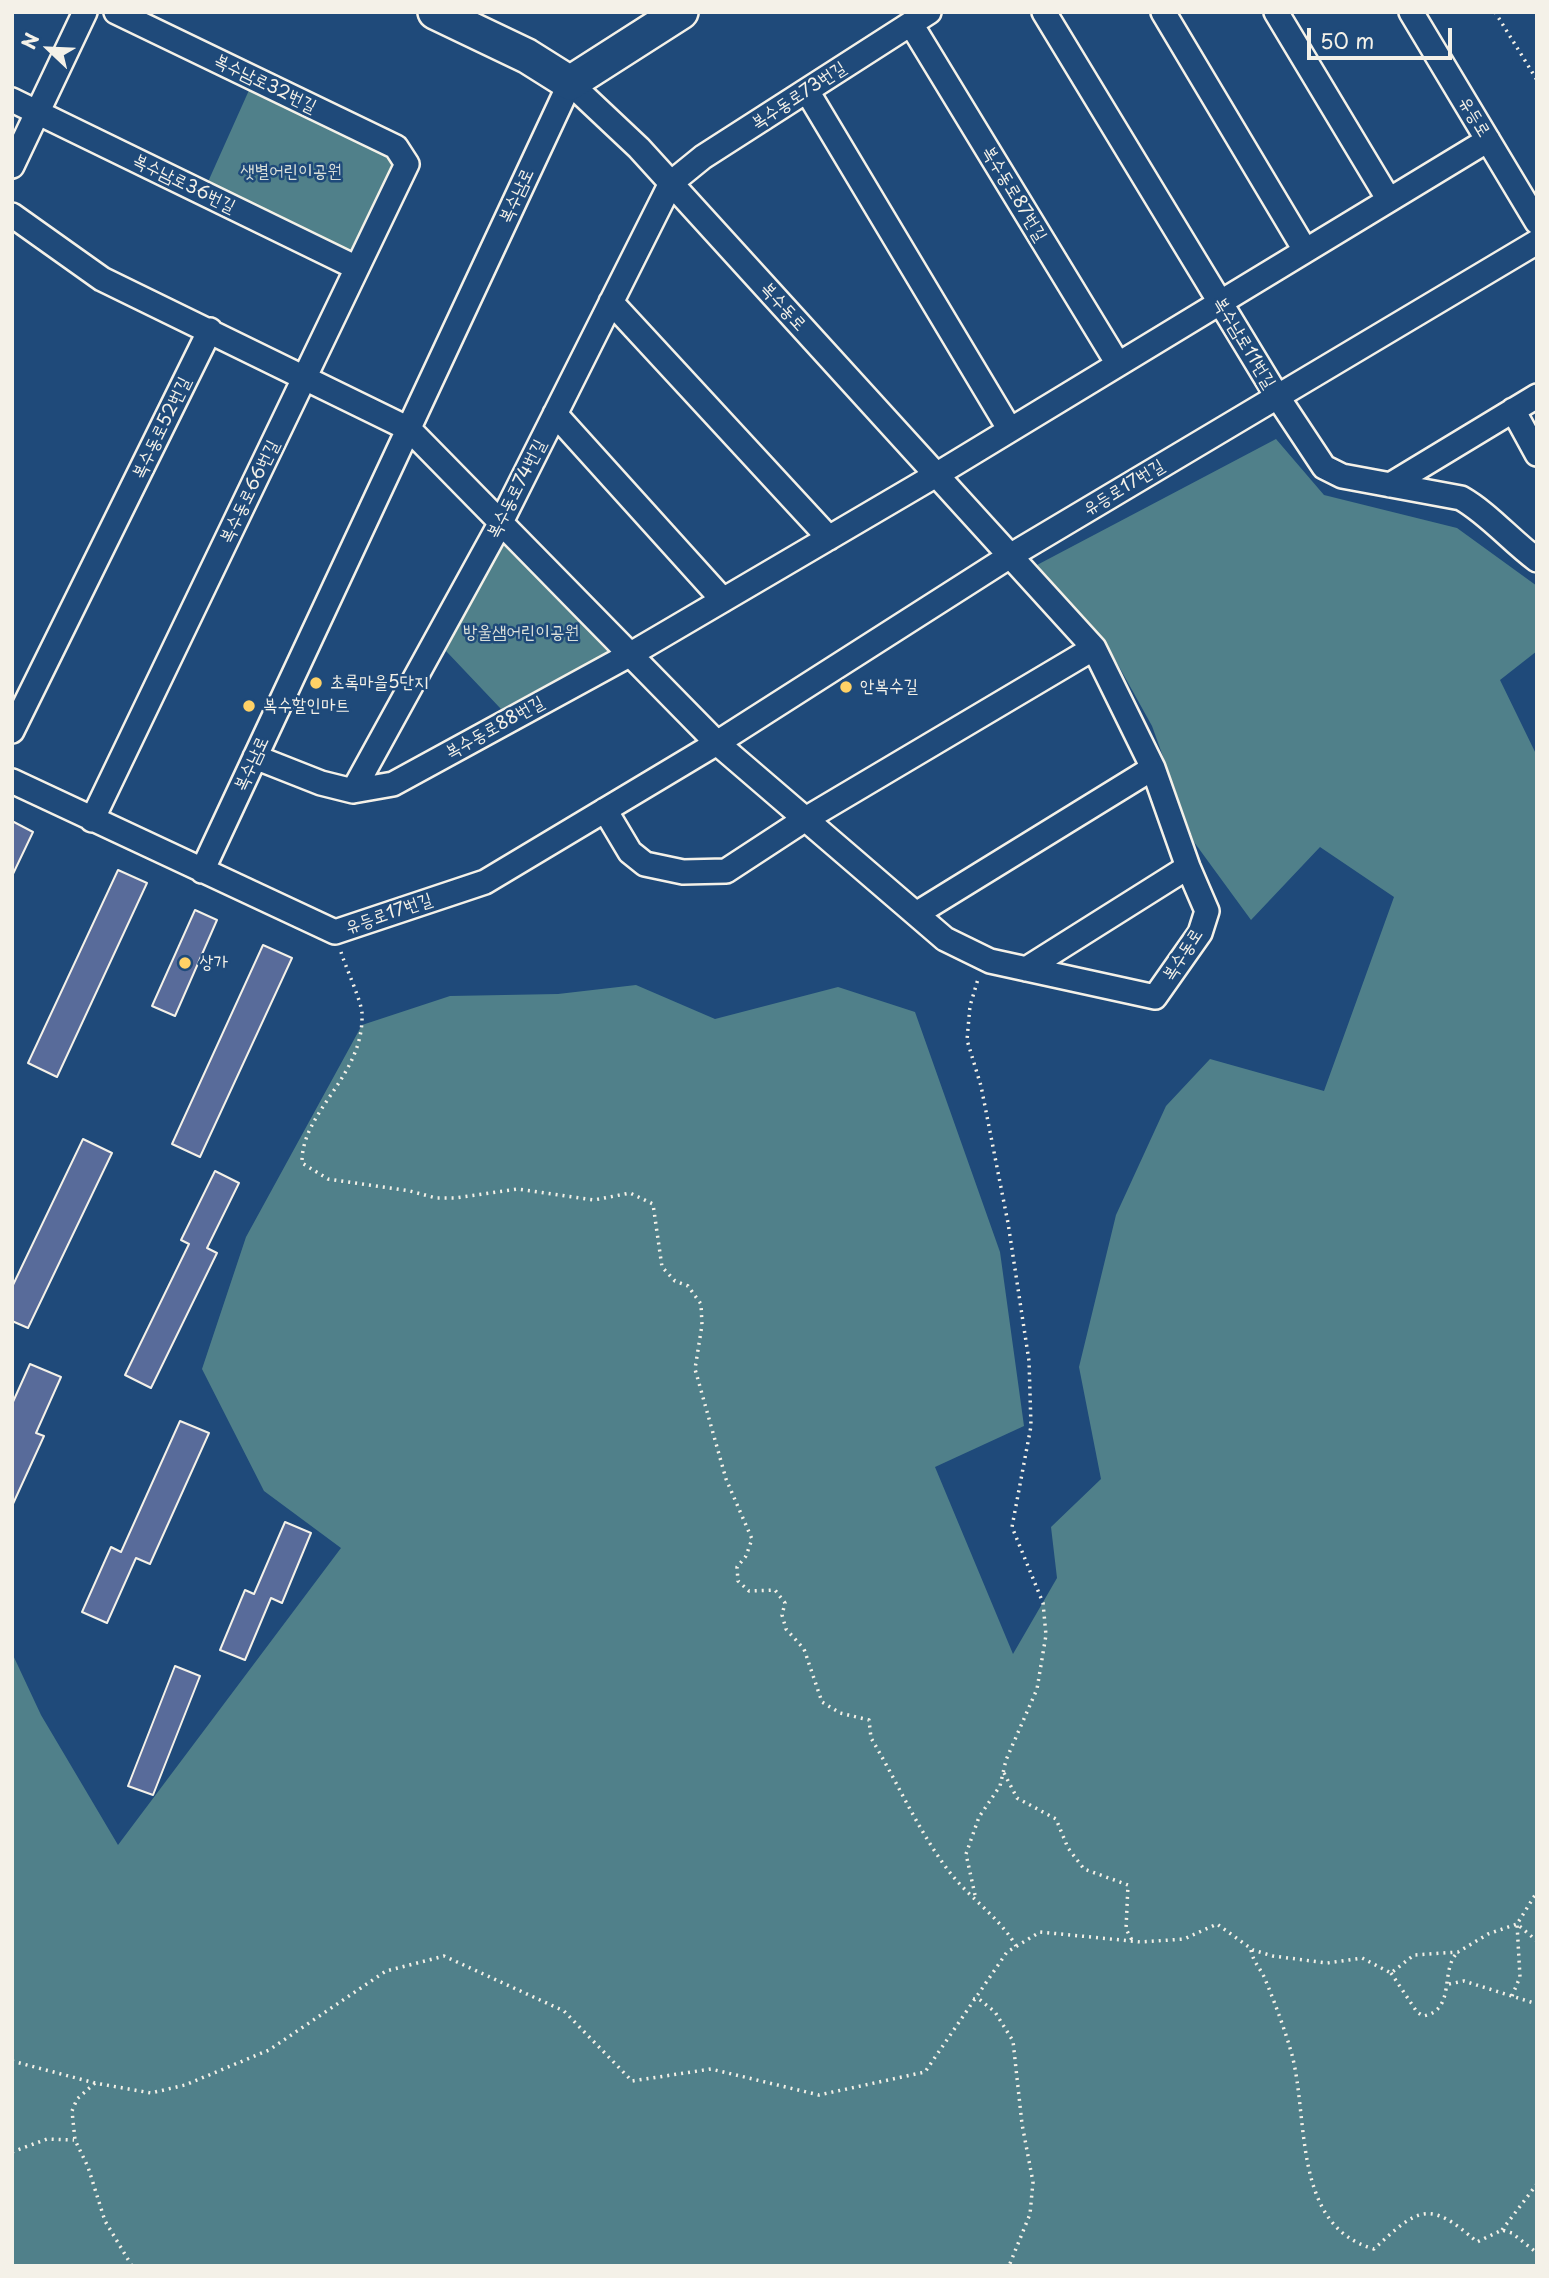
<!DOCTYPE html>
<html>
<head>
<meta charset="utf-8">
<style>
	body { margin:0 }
	#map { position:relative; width:1549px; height:2278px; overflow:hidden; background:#1f4a7a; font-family:"Playpen Sans",sans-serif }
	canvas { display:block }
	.frame { position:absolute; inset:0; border:14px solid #f4f1e8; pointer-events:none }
	.north { position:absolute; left:14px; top:14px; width:70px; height:70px; -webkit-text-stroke:5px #1f4a7a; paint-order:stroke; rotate:293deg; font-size:19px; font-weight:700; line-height:28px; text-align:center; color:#f4f1e8 }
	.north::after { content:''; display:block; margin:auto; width:24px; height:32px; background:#f4f1e8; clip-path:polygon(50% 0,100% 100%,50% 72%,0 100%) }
	.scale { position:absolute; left:1307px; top:28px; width:145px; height:32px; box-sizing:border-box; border:4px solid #f4f1e8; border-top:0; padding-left:9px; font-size:21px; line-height:24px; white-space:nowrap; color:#f4f1e8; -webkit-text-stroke:5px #1f4a7a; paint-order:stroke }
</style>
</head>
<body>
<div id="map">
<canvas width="1549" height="2278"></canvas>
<div class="frame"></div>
<div class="north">N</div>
<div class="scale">50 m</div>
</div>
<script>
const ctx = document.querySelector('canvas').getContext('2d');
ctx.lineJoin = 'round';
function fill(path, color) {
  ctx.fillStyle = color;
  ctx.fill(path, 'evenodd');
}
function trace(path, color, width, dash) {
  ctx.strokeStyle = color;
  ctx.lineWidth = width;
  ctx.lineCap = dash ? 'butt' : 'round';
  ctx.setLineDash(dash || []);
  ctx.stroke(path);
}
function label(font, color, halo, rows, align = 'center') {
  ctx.font = font + ' "Playpen Sans","Poor Story",sans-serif';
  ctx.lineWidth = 5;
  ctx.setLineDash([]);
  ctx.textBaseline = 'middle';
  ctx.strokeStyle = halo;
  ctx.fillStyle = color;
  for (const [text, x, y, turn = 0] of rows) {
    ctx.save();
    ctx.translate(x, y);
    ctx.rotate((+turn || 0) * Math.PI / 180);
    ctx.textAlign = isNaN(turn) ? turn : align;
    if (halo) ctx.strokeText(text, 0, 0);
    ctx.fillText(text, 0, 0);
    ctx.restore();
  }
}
const green = new Path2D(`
	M250,88L390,157L392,169L348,263L203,193Z
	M1276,439L1324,495L1457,528L1537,586V651L1500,680L1537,756V2266H12V1653L41,1715L118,1845L341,1548L264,1491L202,1369L246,1237L362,1025L450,996L558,994L636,985L715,1019L838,987L915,1012L1000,1252L1024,1426L935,1467L1013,1654L1057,1578L1051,1527L1101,1479L1079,1367L1116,1215L1166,1106L1210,1059L1324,1091L1394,897L1320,847L1251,920L1194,842L1152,726L1106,643L1037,565Z
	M508,530L613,649L501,709L446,651Z`);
const building = new Path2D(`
	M12,821L33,832L12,876Z
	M118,870L147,883L57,1077L28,1063Z
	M195,910L217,920L175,1016L152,1006Z
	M263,945L292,958L200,1157L172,1144Z
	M83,1139L112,1153L28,1328L12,1321V1287Z
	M215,1171L239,1183L207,1248L217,1253L151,1388L125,1375L189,1244L181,1240Z
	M30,1364L61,1377L36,1433L44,1436L12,1506V1404Z
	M180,1421L209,1433L150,1564L136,1558L107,1623L82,1612L111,1547L121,1552Z
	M285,1522L311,1533L282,1603L271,1598L245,1660L220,1650L245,1590L254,1594Z
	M175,1666L200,1676L153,1795L128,1786Z`);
const path = new Path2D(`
	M1495,12L1537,80
	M341,952C345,966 362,1002 362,1014C364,1077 301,1111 302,1163L328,1179L410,1191L436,1198H455L518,1189L594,1200L630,1193L653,1204L662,1267L675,1281L688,1286L701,1304L702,1325L695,1369L726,1479L752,1539L746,1556L737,1567L738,1581L749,1591L775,1590L785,1603L782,1615L786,1629L804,1649L822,1702L840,1713L869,1720L871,1738C898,1783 919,1833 951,1874C971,1899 1000,1918 1016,1946
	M1004,1773L1017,1798L1056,1819L1068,1848L1084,1869L1128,1885L1126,1929L1133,1942
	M975,1895L966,1854L979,1817L1000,1786L1006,1760L1037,1689L1046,1635L1043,1603L1012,1527L1031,1426L1029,1361L1008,1223L981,1086L967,1040L970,1006L978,979
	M1251,1950C1253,1962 1261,1969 1265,1979C1275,2003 1285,2030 1292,2055C1309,2120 1292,2226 1374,2249C1418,2208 1429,2199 1477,2242L1502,2230L1512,2233L1537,2253
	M1391,1973L1417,2012L1423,2016C1457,2010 1439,1970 1458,1952
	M1449,1984L1464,1981L1537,2004
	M1512,1996L1520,1977L1517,1924L1537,1892
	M973,1999H979L995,2012L1013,2041L1022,2124L1033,2182L1030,2214L1009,2266
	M12,2061L95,2083L151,2093L185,2085L269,2050L386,1971L444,1956L564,2011L632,2081L711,2069L819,2095L925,2072L1007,1952L1040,1932L1141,1942L1184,1939L1217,1924L1253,1950L1273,1956L1327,1963L1362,1958L1391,1973L1414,1955L1458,1952L1488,1934L1517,1924L1537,1941
	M95,2083L77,2099L72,2111L75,2140L88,2167L105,2221L132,2266
	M12,2152L47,2139L74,2140
	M1502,2230L1537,2184`);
const street = new Path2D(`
	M1044,12L1277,396L1324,467L1342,476L1461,498C1489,514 1510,540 1537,560
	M1163,12L1305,250
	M1276,12L1389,200
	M1411,12L1537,222
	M911,24L1118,364
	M807,91L1010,430
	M12,100L357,268
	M12,166L85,12
	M12,215L102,279L409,429L717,743L945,939L990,961L1155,997L1200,933L1207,911L1188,867L1153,768L1094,648L639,148L570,83L202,871
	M611,302L829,538
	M1513,410L1537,454
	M555,414L723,600
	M1390,485L1537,396
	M12,731L210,330
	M255,757L321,783L353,791L393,784L631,654L936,475L1488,140
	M12,781L335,932L485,882L717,743L1010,556L1537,242
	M353,791L501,522L671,183L703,157L929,12
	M605,810L630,852L645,864L683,872L726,871L804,820L1094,648
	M92,820L407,164L396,147L116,12
	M916,914L1153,768
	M1026,969L1188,867`);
const secondary = new Path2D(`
	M435,12L527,56L570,83L681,12`);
const markers = [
	[316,683,7,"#ffd166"],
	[846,687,7,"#ffd166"],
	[249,706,7,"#ffd166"],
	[185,963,7,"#ffd166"]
];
const streetNames = [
	["복수남로32번길",265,84,26],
	["복수동로73번길",799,96,-33],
	["유등로",1474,117,59],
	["복수남로36번길",184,184,26],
	["복수동로87번길",1014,194,59],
	["복수남로",517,196,-65],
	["복수동로",783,307,48],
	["복수남로11번길",1244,343,59],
	["복수동로52번길",162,428,-64],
	["유등로17번길",1124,488,-31],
	["복수동로74번길",517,489,-63],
	["복수동로66번길",250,492,-64],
	["복수동로88번길",495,728,-29],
	["복수남로",252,764,-65],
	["유등로17번길",389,914,-19],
	["복수동로",1183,955,-57]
];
const parkNames = [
	["샛별어린이공원",291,172],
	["방울샘어린이공원",521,633]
];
const poiNames = [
	["초록마을5단지",330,683],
	["안복수길",860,687],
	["복수할인마트",263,706],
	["상가",199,963]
];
fill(green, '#50808a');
fill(building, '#586b9a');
trace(building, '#f4f1e8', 2);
trace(street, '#f4f1e8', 28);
trace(secondary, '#f4f1e8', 38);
trace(path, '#f4f1e8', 3.5, [2, 5]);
trace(street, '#1f4a7a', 23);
trace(secondary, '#1f4a7a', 33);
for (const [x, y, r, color] of markers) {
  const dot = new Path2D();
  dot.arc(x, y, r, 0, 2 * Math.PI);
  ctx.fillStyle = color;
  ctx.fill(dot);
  trace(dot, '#1f4a7a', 2.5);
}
label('18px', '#f4f1e8', '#1f4a7a', streetNames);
label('18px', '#dbe0da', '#1f4a7a', parkNames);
label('18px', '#f4f1e8', '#1f4a7a', poiNames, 'left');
</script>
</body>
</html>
